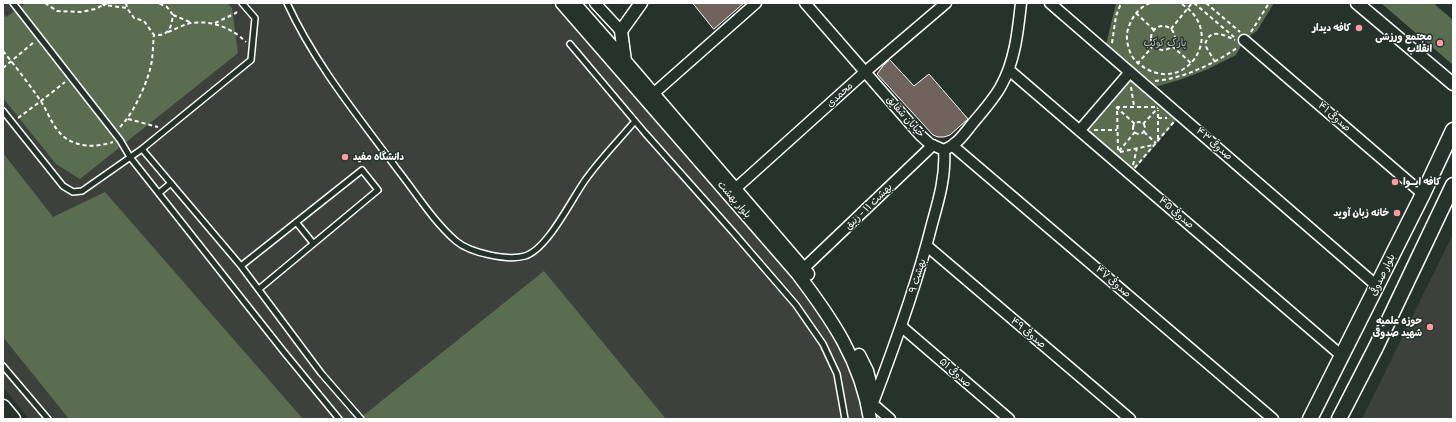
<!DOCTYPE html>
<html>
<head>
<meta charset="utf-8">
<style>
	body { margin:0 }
	#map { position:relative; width:1456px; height:422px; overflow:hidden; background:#26332d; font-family:Pangolin,sans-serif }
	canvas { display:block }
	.frame { position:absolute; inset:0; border:4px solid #fff; pointer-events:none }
</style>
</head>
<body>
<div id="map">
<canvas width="1456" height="422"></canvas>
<div class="frame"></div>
</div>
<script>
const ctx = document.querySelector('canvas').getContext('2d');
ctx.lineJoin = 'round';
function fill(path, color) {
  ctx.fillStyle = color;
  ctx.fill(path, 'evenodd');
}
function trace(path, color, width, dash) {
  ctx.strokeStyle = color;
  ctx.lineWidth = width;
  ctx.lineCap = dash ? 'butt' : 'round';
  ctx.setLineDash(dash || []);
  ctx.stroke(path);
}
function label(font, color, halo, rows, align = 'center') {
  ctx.font = font + ' Pangolin,"Playpen Sans Arabic",sans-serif';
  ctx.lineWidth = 3;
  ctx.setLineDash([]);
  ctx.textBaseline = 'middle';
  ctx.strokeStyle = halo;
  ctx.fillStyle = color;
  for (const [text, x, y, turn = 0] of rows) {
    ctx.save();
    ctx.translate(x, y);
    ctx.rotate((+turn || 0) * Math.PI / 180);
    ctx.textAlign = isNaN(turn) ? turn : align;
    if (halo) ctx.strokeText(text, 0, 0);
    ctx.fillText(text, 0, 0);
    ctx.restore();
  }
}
const built = new Path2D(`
	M3,3H552L802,289L820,311L849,360L858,395L862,419H29L3,387Z
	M1453,234V419H1362Z`);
const green = new Path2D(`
	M26,3H227L232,8L238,53L80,179L56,164L3,98V13L6,17Z
	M1116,3H1274L1257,31L1244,40L1236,55L1206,70L1179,80L1155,87L1106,45Z
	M1381,3H1433L1453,20V65Z
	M1130,74L1179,117L1132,173L1082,130Z
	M3,153L53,217L105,192L303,419H69L3,337Z
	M544,271L666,419H359Z`);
const building = new Path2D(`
	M693,3H744L714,29Z
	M890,60L914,86L929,74L968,119L950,135L944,137H938L933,135L877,74L883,66Z`);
const path = new Path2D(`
	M45,3L57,11L81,12L95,9L108,3
	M102,3L104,5L127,8
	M126,3L127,8L134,18L144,21L154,35C169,36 171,28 173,15L167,7L158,3
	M1150,3C1137,8 1130,20 1127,33C1126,43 1130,57 1138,63C1184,101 1230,32 1180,3
	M1194,3L1234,37
	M1206,3L1240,32
	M1136,13L1154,30
	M173,15L190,22
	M215,23L236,13L238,9
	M1151 38a12 12 0 1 1 24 0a12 12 0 1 1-24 0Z
	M1171,29L1192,3
	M168,32C176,29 184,24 192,23C212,20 232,28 246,42
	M1251,32L1269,3
	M1112,43L1116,16L1121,3
	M1172,46L1191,63
	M3,51C16,67 29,84 40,100C47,110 51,123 59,132C73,148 95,148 113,142
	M1215,62L1205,45C1209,27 1224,35 1235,40
	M1137,64L1154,45
	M3,68L34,42
	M1130,76L1178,117L1132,171L1084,129Z
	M1155,81C1185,78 1213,64 1237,48
	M1131,87L1134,106
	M1116,107L1135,124
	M18,118L41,101L65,82
	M1158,118H1167
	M128,119L158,127
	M1133 128a6 6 0 1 1 12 0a6 6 0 1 1-12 0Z
	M1143,124L1158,108
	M120,127C134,113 149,80 152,60C153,52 153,43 154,35
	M1094,130H1117
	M1144,132L1156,143
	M1158,139V110
	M1118,150L1117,107H1155
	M1119,151L1135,132
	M1120,152L1153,145
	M1133,165L1137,148`);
const service = new Path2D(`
	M13,3L120,140L130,157L284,352L339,419
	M287,3C315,64 358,116 397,169C416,193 433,221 456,241C470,253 508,261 525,256C548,249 572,198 586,179C601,158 619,140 635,121
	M570,44L645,133L733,232L796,305L823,344L837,374L845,419
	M3,111L63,186L73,192L82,191L142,149L251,60L255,18L242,3
	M142,149L241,266L321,373L361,419
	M159,193L171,183
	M296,222L313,243
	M241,266L362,170L378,190L259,289
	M3,366L48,419`);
const minor = new Path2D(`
	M595,3L621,31
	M805,3L920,135L930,144L944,150C958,144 964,134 973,123C983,111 994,99 1001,86C1015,61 1018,31 1021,3
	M1050,3L1377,286
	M1244,40L1423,194
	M1009,70L1342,356
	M653,94L756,3
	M1080,130L1130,72
	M953,146L1273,419
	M735,189L865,72L946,3
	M927,246L1130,419
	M804,268L933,145
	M902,327L1009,419
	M874,400C896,342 917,284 932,224C939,199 946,175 944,150
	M875,406L890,419`);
const tertiary = new Path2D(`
	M562,3L797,273C832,319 861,361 870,419
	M574,3L625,61L808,274
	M1357,3L1453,84
	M625,61L621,31L641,3
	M859,355L867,371L872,390`);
const secondary = new Path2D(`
	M3,407L13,419
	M1310,419L1423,194L1453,130
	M1339,419L1376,347L1453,185`);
const markers = [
	[1359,28,4,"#ff9aa2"],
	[1440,43,4,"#ff9aa2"],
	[345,157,4,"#ff9aa2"],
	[1395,182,4,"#ff9aa2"],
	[1397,213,4,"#ff9aa2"],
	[1430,327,4,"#ff9aa2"]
];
const poiNames = [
	["کافه دیدار",1351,28],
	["مجتمع ورزشی",1432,37],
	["انقلاب",1432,49],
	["دانشگاه مفید",353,157,"left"],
	["کافه ایــوا",1403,182,"left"],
	["خانه زبان آوید",1389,213],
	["حوزه علمیه",1422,321],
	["شهید صدوقی",1422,333]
];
const parkNames = [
	["پارک کوکب",1165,43]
];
const streetNames = [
	["محمدی",840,95,-42],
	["خیابان شقایق",905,117,48],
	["صدوقی ۴۱",1334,117,41],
	["صدوقی ۴۳",1214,144,41],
	["بلوار بهشت",734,200,49],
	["بهشت ۱۱ - زنبق",869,207,-44],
	["صدوقی ۴۵",1176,213,41],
	["بلوار صدوقی",1383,275,-64],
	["بهشت ۹",918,276,-73],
	["صدوقی ۴۷",1113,282,41],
	["صدوقی ۴۹",1028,333,40],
	["صدوقی ۵۱",955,373,41]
];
fill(built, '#3c413c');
fill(green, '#5a6d51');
fill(building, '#70635e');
trace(building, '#fff', 1);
trace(service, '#fff', 8);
trace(minor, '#fff', 13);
trace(tertiary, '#fff', 15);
trace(secondary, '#fff', 17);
trace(path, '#fff', 2, [4, 3]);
trace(service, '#26332d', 5);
trace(minor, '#26332d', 10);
trace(tertiary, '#26332d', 12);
trace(secondary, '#26332d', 14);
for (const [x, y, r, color] of markers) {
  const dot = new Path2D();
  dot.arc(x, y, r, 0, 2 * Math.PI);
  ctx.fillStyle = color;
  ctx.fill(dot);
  trace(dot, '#26332d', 1.5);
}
label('bold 10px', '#fff', '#26332d', poiNames, 'right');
label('10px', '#b5bdb1', '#26332d', parkNames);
label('10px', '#fff', '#26332d', streetNames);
</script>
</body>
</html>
